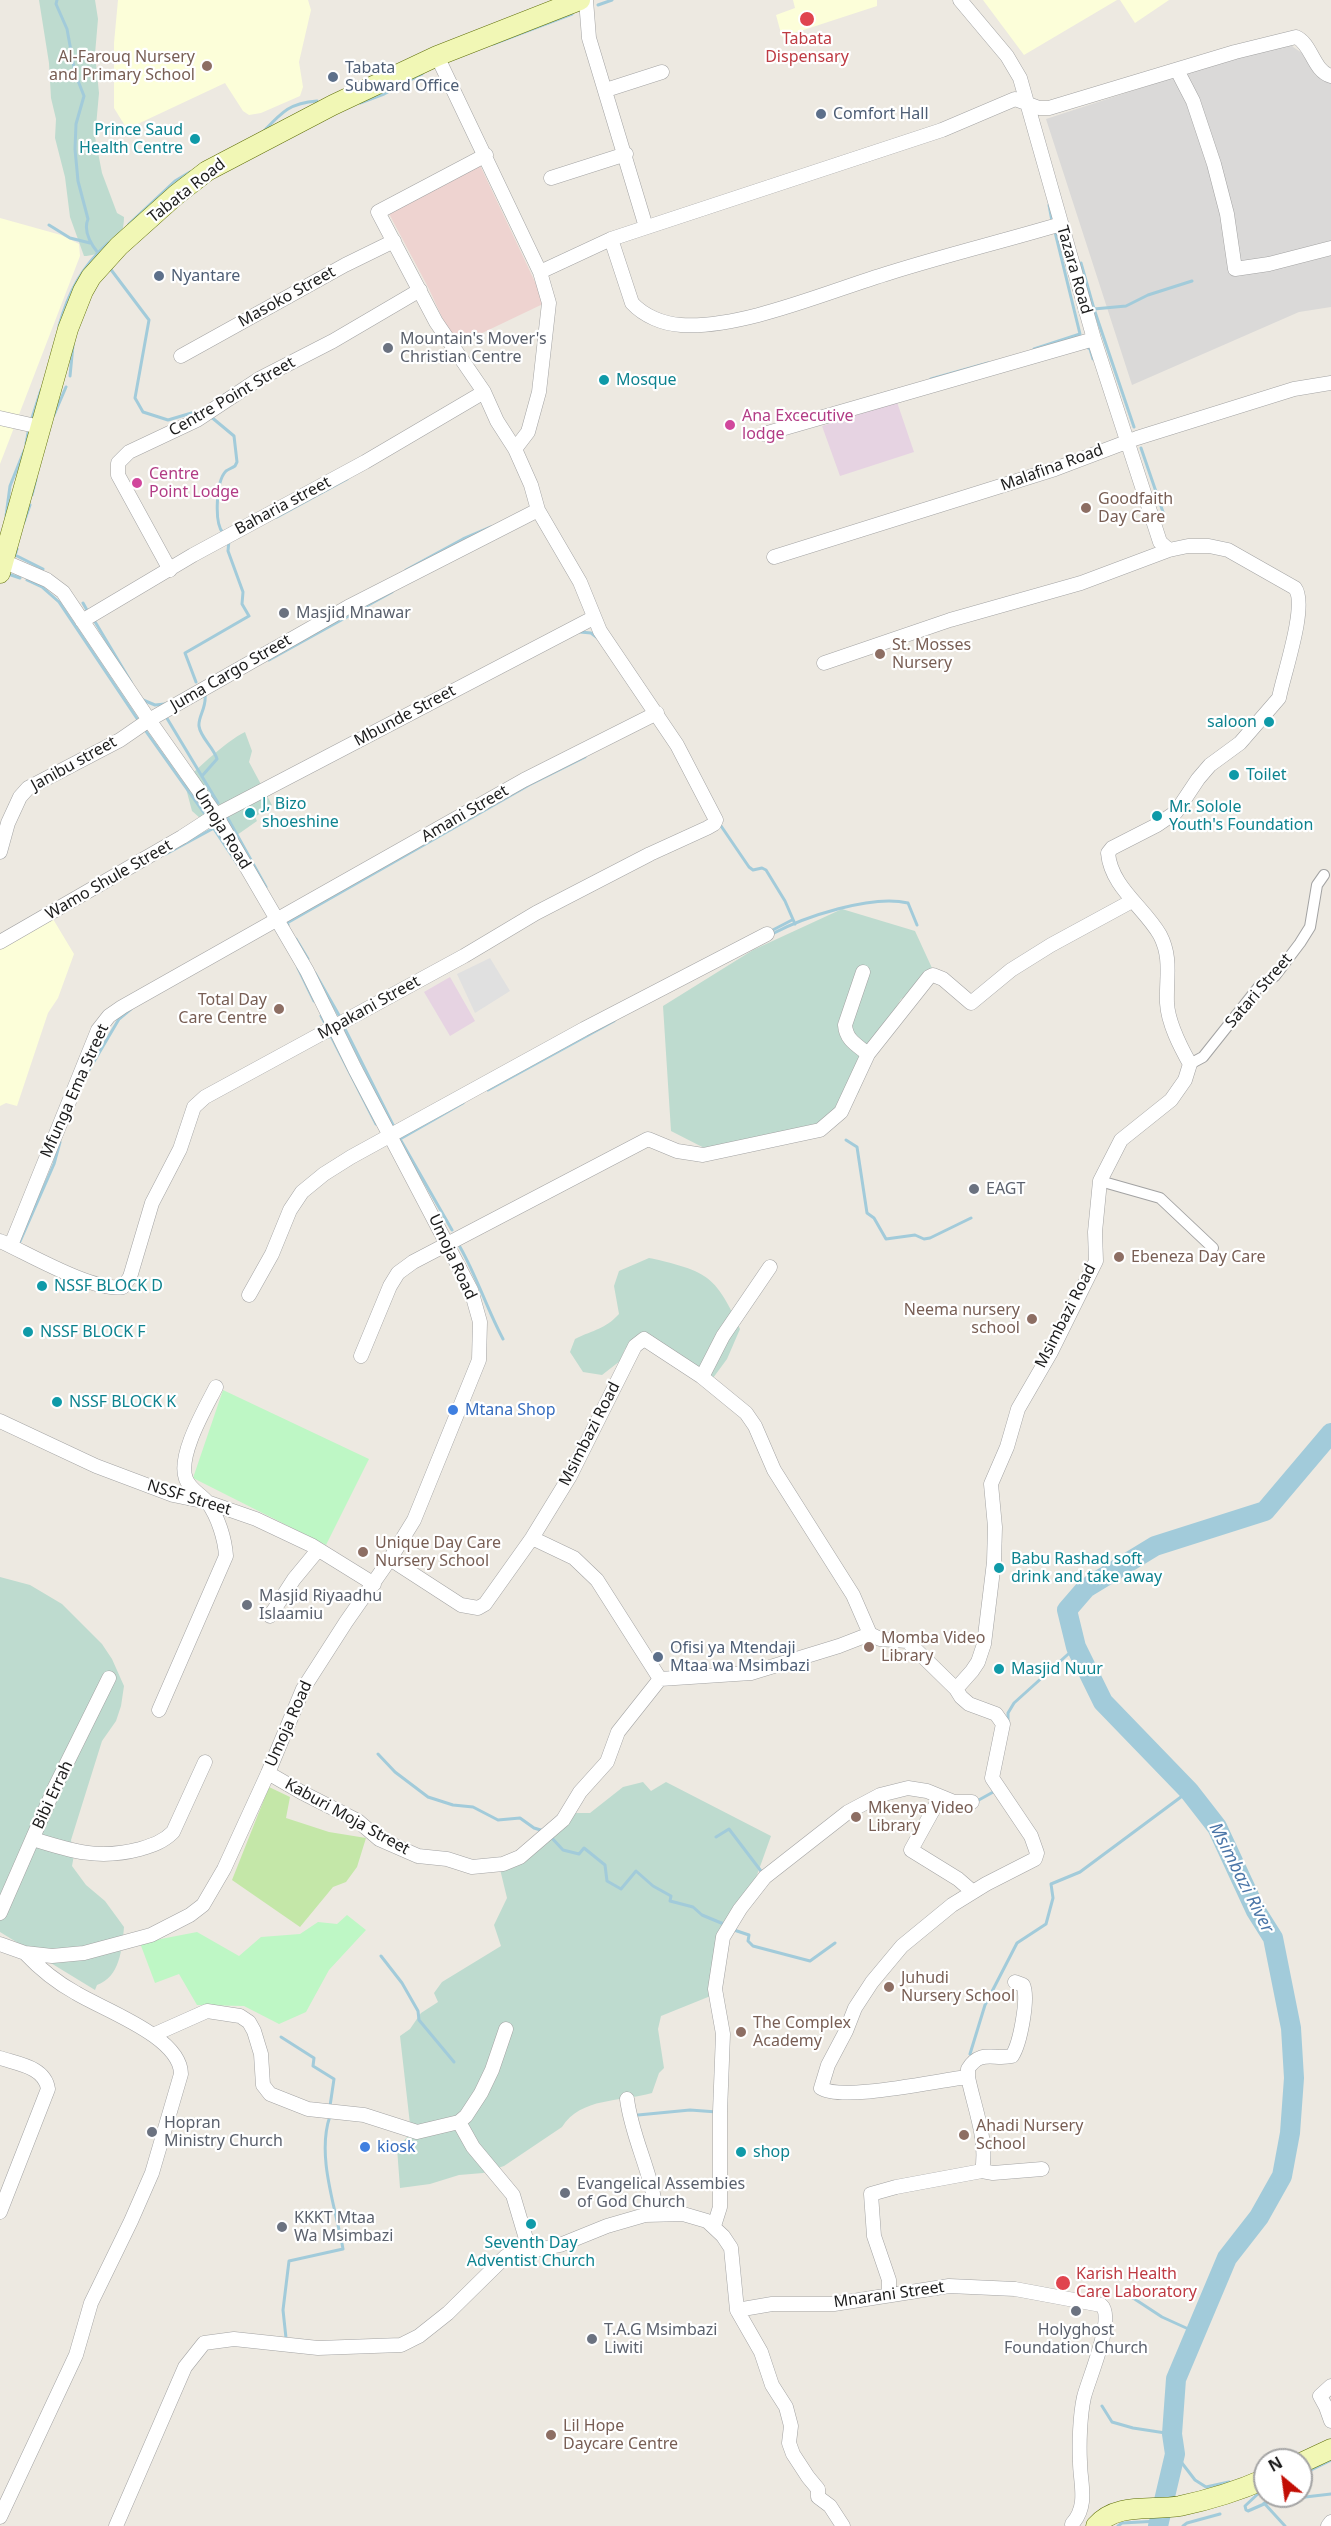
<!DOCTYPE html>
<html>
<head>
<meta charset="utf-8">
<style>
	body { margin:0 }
	#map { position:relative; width:1331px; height:2526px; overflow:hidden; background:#ede9e1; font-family:"Noto Sans",sans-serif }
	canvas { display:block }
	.north { position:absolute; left:1253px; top:2448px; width:60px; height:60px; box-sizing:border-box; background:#fff; border:2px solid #a4a4a4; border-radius:50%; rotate:331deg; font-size:16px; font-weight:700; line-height:24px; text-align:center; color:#1c1c1c }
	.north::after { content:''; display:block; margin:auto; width:21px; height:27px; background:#c20e05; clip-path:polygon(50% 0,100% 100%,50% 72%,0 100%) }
</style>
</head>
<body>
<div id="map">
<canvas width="1331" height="2526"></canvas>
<div class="north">N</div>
</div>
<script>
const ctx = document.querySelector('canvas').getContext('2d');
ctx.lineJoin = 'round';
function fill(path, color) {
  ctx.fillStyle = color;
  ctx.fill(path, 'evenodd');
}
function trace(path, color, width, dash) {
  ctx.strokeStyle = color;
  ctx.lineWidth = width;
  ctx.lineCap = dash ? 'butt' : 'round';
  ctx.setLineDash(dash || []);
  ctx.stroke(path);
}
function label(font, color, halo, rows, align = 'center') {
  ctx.font = font + ' "Noto Sans",sans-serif';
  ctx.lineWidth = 4.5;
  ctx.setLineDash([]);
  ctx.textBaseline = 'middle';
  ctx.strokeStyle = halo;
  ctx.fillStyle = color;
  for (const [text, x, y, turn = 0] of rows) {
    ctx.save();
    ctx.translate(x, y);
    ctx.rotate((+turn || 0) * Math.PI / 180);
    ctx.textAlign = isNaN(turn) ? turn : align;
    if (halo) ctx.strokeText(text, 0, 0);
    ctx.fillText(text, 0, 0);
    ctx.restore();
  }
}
const residential = new Path2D(`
	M1288,40L1293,47L1331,72V307L1299,312L1132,385L1046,119Z`);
const commercial = new Path2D(`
	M478,161L545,303L455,346L429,289L387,210Z`);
const industrial = new Path2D(`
	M897,402L914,452L840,476L822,426Z
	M450,977L475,1021L450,1036L424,992Z`);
const education = new Path2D(`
	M118,0H308L311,10L299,62L303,87L300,96L261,113L249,115L243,111L225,83L127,129L114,108V43Z
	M793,0H877V6L782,37L776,15L795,8Z
	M983,0H1117L1024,55Z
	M1120,0H1169L1135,23Z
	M0,218L61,235L79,244L80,256L0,464Z
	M53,919L74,954L58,998L48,1013L17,1106L6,1103L0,1106V950Z`);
const grass = new Path2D(`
	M269,1787L290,1797L286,1818L329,1832L366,1838L357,1867L346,1882L333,1887L300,1927L232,1880Z`);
const wetland = new Path2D(`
	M39,0H95L98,19L95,54L99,93L95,137L102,173L117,213L124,217C124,222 123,228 122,233C115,246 98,256 84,256L70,217L65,177L55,138L56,119L51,98L49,63Z
	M245,732L252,751L249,762L272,805L255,817L257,821L227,842L192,811L184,781C201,766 225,742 245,732Z
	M842,909L915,931L937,979L901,999L868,1055L859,1092L829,1122L716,1154L671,1131L663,1006L753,950Z
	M649,1258C664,1261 695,1268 707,1278C722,1289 732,1312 740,1329L727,1359L713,1378L635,1341L625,1349L620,1361L602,1375L583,1372L570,1352L575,1339C595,1329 604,1330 619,1314L614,1286L619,1271Z
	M0,1577L30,1585L62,1604L102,1644L112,1659L124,1686L121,1706L116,1721L102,1741L71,1840L74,1855L72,1866L86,1885L105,1901L124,1927C122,1949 120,1977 97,1985L95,1990L0,1932Z
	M643,1782L651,1791L666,1782L771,1836L752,1889L721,1940L718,1993L661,2016L658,2029L664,2068L659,2073L652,2093C621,2102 581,2097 562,2127L504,2166L483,2173L459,2175L430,2184L400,2188L397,2148L411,2133L400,2036L410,2029L421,2013L438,2002L434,1993L442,1982L501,1946L494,1925L507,1898L500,1869L575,1813H590L623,1787Z`);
const park = new Path2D(`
	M223,1390L369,1459L326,1545L193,1478Z
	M347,1915L366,1930L329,1970L306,2012L279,2024L244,2006L197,2005L179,1974L155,1983L140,1943L197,1932L239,1956L261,1937L300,1934L318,1922L337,1924Z`);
const parking = new Path2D(`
	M490,958L510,991L475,1013L457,974Z`);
const stream = new Path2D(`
	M57,0L56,4L67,29L75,73L84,96L76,124L75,149L78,181L88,219C83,231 90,243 98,253
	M598,5L612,0
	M493,44L572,14
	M360,103L384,94L422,74
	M264,131C282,112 290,103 317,101
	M1049,205L1052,221
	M129,224L175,181L190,172
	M49,225L70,238L90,243
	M1081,263L1094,309L1134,427
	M109,267L149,320L135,398L143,412L168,420L195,412L201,413
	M1094,309L1126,306L1148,295L1192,281
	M59,326C68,293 82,266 108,243
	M1086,347L1090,349L1093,359
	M1034,349L1080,334L1055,232
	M70,376L73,345
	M931,379L988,363
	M54,415L66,387
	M210,416L234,436L237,462L235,466C232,468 229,469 226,471C216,481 214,523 223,533
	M31,421L41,390
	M26,444L29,427
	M1141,448L1164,515
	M32,495L36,479
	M6,516L10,486L24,451
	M277,517L347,479
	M24,522L30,505
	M17,549L15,555L43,569
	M406,570L463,539L491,527
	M11,575L20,578
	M27,580L42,587L59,602L138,720
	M83,603L88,612
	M96,619L94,620L131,682
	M580,632L591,633L599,639
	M269,660L392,592
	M196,682L185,653L249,616L242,604L243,592L228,551L229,540
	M143,700L155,705L165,704
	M165,715L218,803
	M145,730L204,813
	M202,776L217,759C214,748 200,737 199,726C198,716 207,708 205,694
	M226,815L266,887
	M210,823L238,865
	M719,823L749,867L753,870L762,868L766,870L785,901L795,924
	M166,854L214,828
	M288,925L287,923L529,785L585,757
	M769,932L792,920
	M772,934C804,917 872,894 908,903L917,925
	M296,939L308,959
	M298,968L314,1001
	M315,973L340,1017
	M321,1016L326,1025
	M344,1027L394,1127
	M329,1037L331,1036L376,1124
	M86,1075L119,1019L131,1009
	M488,1090L614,1021
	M846,1140L857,1147L867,1213L874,1218L886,1239L915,1235L924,1239L930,1238L971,1218
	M452,1230L400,1139L463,1103
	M18,1246L54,1164L60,1142
	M460,1247C477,1277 487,1309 503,1339
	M1008,1722V1713L1014,1703L1076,1647
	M378,1754L395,1772L428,1797L453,1805L473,1807L498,1820L520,1818L534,1828L544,1831
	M977,1801L995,1791
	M550,1836L563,1850L579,1854L584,1848L605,1865L607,1881L621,1889L636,1871L653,1886L671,1896L670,1901L693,1907L702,1915L726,1925
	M716,1837L729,1829L764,1875
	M734,1930L749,1935L748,1941L753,1946L810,1961L835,1943
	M381,1956L402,1983L418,2011L419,2020L454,2062
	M281,2037L314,2058L313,2066L334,2079L330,2106
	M970,2054L985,2005L1017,1943L1046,1924L1053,1898L1051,1884L1080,1872L1189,1791
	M638,2115L690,2110L717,2112
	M1130,2296L1162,2317L1195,2332
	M286,2338L283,2310L289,2261L343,2249C336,2208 316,2156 330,2116
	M1102,2406L1112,2422L1133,2428L1172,2434
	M1175,2454L1195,2480L1206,2487L1229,2482
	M1287,2460L1297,2456
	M1301,2475L1331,2460
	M1261,2491L1245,2506L1246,2510L1248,2511L1271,2501L1331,2494
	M1264,2503L1285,2526
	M1118,2526L1122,2523L1159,2521
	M1183,2526L1187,2523L1220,2514`);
const river = new Path2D(`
	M1158,2526L1175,2454L1172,2434L1176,2379L1227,2258L1259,2217L1282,2176L1290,2133L1294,2078L1291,2028L1273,1938L1256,1911L1217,1827L1189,1791L1103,1702L1076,1647L1067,1610L1086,1588L1155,1546L1265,1511L1331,1433`);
const pedestrian = new Path2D(`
	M1190,1064L1203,1057L1261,984L1275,976L1300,943L1310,927L1317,885L1324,875
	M1100,1181L1160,1198L1213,1248`);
const minor = new Path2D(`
	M586,0L589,38L646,227
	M960,0L1007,56L1020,78L1094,339L1160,542L1169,550
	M437,56L540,272L549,303L539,392L528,432L515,449
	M1177,70L1193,101L1214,164L1227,214L1235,269L1269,264L1331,248
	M606,90L662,72
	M551,178L626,154
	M611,239L632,303C644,316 663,324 681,325C742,329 829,291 889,273C946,255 1004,241 1061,224
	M540,272L611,239L942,130L1015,99L1039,108H1049L1235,52L1296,37C1312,44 1313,71 1331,76
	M181,356L345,265L394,241
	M0,418L40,427
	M764,434L1094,339
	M774,557L1055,469L1137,438L1294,389L1331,383
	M170,570L118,475V463L129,452L197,420L259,379L333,341L420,290
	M82,621L193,555L365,462L484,392
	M824,663L950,620L1081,583L1169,550L1188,546H1209L1228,550L1295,588C1308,605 1283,676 1279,698L1240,743L1210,765L1198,779L1176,812L1157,825L1112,848L1108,853C1111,887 1144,907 1160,935C1172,958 1166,978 1167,1003C1168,1023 1180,1046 1190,1064L1185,1080L1171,1100L1121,1140L1100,1181L1095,1232L1096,1261L1051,1352L1018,1409L1007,1447L991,1484L995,1527L994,1562L984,1644L978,1662L972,1671L956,1689
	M0,852L8,823L20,797L28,788L120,740L149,720L348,607L538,510
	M0,942L182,837L216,815L593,618
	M863,972L845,1025C846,1040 857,1045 868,1054
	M0,1241C29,1254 93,1292 123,1287L130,1277L152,1203L180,1149L194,1107L205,1097L464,956L536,913L650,854L707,828L714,824L716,820L677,745L600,631L580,582L538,510L531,485L515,449L497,421L484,392L436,322L378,212L486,155
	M11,1245L98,1030L109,1016L122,1007L524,780L657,713
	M249,1295L272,1254L290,1210L302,1192L324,1174L351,1157L584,1029L767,934
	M361,1356L390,1286L398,1273L413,1262L648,1139L677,1151L703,1155L820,1130L841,1112L868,1054L929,977L933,975L943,979L971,1003L1011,970L1051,945L1132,901
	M702,1377L723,1336L770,1267
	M0,1421L96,1466L173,1495L207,1502L256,1519L311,1545L374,1584
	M390,1559L461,1605L478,1608L485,1604L532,1538L570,1476L635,1346L644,1339L702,1377L746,1413L755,1426L774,1470L853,1595L870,1634L880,1639L907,1641L956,1689L961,1697L969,1704L996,1714L1003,1724L992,1778L1031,1836L1037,1853L1035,1859L986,1884L952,1905L902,1946L872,1982L855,2008L846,2031L828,2065L821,2088C842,2102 939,2080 968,2077V2069C980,2049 994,2060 1012,2056C1020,2044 1029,1998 1023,1985L1015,1982
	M270,1616L294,1579L318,1550
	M660,1679L751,1673L839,1646L870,1634
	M159,1710L226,1556C225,1539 218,1517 208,1503C201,1494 190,1490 186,1479C177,1456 205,1409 216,1387
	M268,1773L301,1792L358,1821L379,1839L418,1856L447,1859L472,1867L503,1864L520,1857L563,1820L580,1792L607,1762L618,1732L660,1679L597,1580L574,1558L532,1538
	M938,1801L911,1850L958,1879L973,1892
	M33,1839C71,1851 99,1860 140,1849C153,1845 163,1842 173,1832L205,1762
	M0,1913L55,1787L109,1678
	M0,1944L25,1953L52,1956L84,1953L151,1935L190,1915L203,1905L224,1869L268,1773L303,1689L346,1622L390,1559L414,1520L479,1360L480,1322L471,1290L355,1069L307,971L216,815L149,720L63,592L47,580L3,561
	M153,2035L207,2011L240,2016L249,2022L254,2031L261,2054L263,2085L270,2094L308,2109L364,2115L417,2132L459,2122L466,2116L481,2093L492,2070L506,2029
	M0,2058C18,2064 45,2067 48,2089L0,2212
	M968,2077C974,2107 988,2140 982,2171
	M627,2099C632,2139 653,2174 656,2214
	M459,2122L473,2147L513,2195L527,2242L521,2252
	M714,2226L720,2207V2112L723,2034L715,1989L723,1937L740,1909L765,1877L848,1812L880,1795L908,1788L927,1791L954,1802H972
	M889,2294V2280L874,2236L871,2194L896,2187L982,2171L993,2173L1042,2169
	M737,2310L772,2304H834L949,2286L1015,2289L1101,2305C1116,2317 1088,2380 1084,2397C1080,2415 1079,2443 1080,2462C1080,2483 1089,2505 1072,2524
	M1331,2386L1320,2396L1326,2407L1331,2421
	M0,2517L76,2355L91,2303L131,2221L152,2173L181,2074C181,2037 104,2010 76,1993C56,1982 40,1969 25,1953
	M116,2526L185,2367L204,2343L234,2339L318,2348L401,2345L419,2336L448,2313L506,2256L560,2245L607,2226L645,2215L683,2214L707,2221L723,2236L731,2248L737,2310L761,2352L772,2385L786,2407L791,2426L789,2443L793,2454L808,2477L818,2489V2497L830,2506L843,2526
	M1328,2526L1331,2522`);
const secondary = new Path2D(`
	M0,573L68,329L83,291L91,277L119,246L176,195L207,171L333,105L437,56L580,0
	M1301,2463L1331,2449
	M1096,2526C1116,2502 1152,2511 1180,2506C1208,2500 1238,2491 1265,2479`);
const markers = [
	[807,19,8,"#e0444e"],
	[207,66,6,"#8d6e63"],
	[333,77,6,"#5c6f8a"],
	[821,114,6,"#5c6f8a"],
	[195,139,6,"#0f9aa8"],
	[159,276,6,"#5c6f8a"],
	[388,348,6,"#6b7280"],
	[604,380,6,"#0f9aa8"],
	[730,425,6,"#d1479c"],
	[137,483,6,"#d1479c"],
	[1086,508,6,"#8d6e63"],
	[284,613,6,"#6b7280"],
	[880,654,6,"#8d6e63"],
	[1269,722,6,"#0f9aa8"],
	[1234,775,6,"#0f9aa8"],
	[250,813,6,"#0f9aa8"],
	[1157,816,6,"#0f9aa8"],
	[279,1009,6,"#8d6e63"],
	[974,1189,6,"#6b7280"],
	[1119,1257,6,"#8d6e63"],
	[42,1286,6,"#0f9aa8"],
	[1032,1319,6,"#8d6e63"],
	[28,1332,6,"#0f9aa8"],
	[57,1402,6,"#0f9aa8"],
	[453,1410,6,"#3f7fe0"],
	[363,1552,6,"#8d6e63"],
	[999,1568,6,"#0f9aa8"],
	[247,1605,6,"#6b7280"],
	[869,1647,6,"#8d6e63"],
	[658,1657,6,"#5c6f8a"],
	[999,1669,6,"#0f9aa8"],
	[856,1817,6,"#8d6e63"],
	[889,1987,6,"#8d6e63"],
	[741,2032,6,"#8d6e63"],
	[152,2132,6,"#6b7280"],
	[964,2135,6,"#8d6e63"],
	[365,2147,6,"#3f7fe0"],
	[741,2152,6,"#0f9aa8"],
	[565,2193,6,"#6b7280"],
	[531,2224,6,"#0f9aa8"],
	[282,2227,6,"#6b7280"],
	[1063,2283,8,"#e0444e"],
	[1076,2311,6,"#6b7280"],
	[592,2339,6,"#6b7280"],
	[551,2435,6,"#8d6e63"]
];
const healthNames = [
	["Tabata",807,39],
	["Dispensary",807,57],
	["Karish Health",1076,2274,"left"],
	["Care Laboratory",1076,2292,"left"]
];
const educationNames = [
	["Al-Farouq Nursery",195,57,"right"],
	["and Primary School",195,75,"right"],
	["Goodfaith",1098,499],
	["Day Care",1098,517],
	["St. Mosses",892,645],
	["Nursery",892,663],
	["Total Day",267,1000,"right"],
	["Care Centre",267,1018,"right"],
	["Ebeneza Day Care",1131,1257],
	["Neema nursery",1020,1310,"right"],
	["school",1020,1328,"right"],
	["Unique Day Care",375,1543],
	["Nursery School",375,1561],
	["Momba Video",881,1638],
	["Library",881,1656],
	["Mkenya Video",868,1808],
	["Library",868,1826],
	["Juhudi",901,1978],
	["Nursery School",901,1996],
	["The Complex",753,2023],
	["Academy",753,2041],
	["Ahadi Nursery",976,2126],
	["School",976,2144],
	["Lil Hope",563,2426],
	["Daycare Centre",563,2444]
];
const serviceNames = [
	["Tabata",345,68],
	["Subward Office",345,86],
	["Comfort Hall",833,114],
	["Nyantare",171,276],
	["Ofisi ya Mtendaji",670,1648],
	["Mtaa wa Msimbazi",670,1666]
];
const cultureNames = [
	["Prince Saud",183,130,"right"],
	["Health Centre",183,148,"right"],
	["Mosque",616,380],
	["saloon",1257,722,"right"],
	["Toilet",1246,775],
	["J, Bizo",262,804],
	["shoeshine",262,822],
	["Mr. Solole",1169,807],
	["Youth's Foundation",1169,825],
	["NSSF BLOCK D",54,1286],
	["NSSF BLOCK F",40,1332],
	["NSSF BLOCK K",69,1402],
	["Babu Rashad soft",1011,1559],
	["drink and take away",1011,1577],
	["Masjid Nuur",1011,1669],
	["shop",753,2152],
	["Seventh Day",531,2243,"center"],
	["Adventist Church",531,2261,"center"]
];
const streetNames = [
	["Tabata Road",187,191,-38],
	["Tazara Road",1074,270,74],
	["Masoko Street",287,297,-29],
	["Centre Point Street",232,397,-30],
	["Malafina Road",1052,468,-20],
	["Baharia street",283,506,-28],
	["Juma Cargo Street",231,673,-30],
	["Mbunde Street",405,716,-28],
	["Janibu street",74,764,-29],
	["Amani Street",465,814,-30],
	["Umoja Road",222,829,58],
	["Wamo Shule Street",109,880,-30],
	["Satari Street",1259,991,-49],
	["Mpakani Street",369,1008,-29],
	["Mfunga Ema Street",75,1091,-66],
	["Umoja Road",452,1257,65],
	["Msimbazi Road",1066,1316,-63],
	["Msimbazi Road",590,1434,-63],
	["NSSF Street",189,1498,17],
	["Umoja Road",289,1724,-66],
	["Bibi Errah",53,1795,-65],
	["Kaburi Moja Street",347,1817,29],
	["Mnarani Street",889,2295,-8]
];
const worshipNames = [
	["Mountain's Mover's",400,339],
	["Christian Centre",400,357],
	["Masjid Mnawar",296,613],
	["EAGT",986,1189],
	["Masjid Riyaadhu",259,1596],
	["Islaamiu",259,1614],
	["Hopran",164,2123],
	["Ministry Church",164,2141],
	["Evangelical Assembies",577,2184],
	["of God Church",577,2202],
	["KKKT Mtaa",294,2218],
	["Wa Msimbazi",294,2236],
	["T.A.G Msimbazi",604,2330],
	["Liwiti",604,2348],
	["Holyghost",1076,2330,"center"],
	["Foundation Church",1076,2348,"center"]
];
const hotelNames = [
	["Ana Excecutive",742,416],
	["lodge",742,434],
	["Centre",149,474],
	["Point Lodge",149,492]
];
const shopNames = [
	["Mtana Shop",465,1410],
	["kiosk",377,2147]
];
const waterNames = [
	["Msimbazi River",1241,1878,63]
];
fill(residential, '#dad9d8');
fill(commercial, '#eed3d0');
fill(industrial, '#e6d3e2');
fill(education, '#fcfed9');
fill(grass, '#c4e7a8');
fill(wetland, '#bedbcf');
fill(park, '#bef7c5');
fill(parking, '#e0e0e0');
trace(stream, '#a2cbda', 3);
trace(river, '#a2cbda', 20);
trace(pedestrian, '#a3a3a3', 12);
trace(minor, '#a3a3a3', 15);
trace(secondary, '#5e6e07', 21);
trace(pedestrian, '#fff', 10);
trace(minor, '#fff', 14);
trace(secondary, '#f1f7b5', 20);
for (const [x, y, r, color] of markers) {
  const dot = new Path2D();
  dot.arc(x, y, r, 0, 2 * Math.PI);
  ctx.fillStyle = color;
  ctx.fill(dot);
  trace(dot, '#fff', 2);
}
label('16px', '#be3a42', '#fff', healthNames);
label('16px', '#785e54', '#fff', educationNames, 'left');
label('16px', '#4e5e75', '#fff', serviceNames, 'left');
label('16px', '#0d838f', '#fff', cultureNames, 'left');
label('16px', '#1c1c1c', '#fff', streetNames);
label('16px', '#5b616d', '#fff', worshipNames, 'left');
label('16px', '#b23c85', '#fff', hotelNames, 'left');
label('16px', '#366cbe', '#fff', shopNames, 'left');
label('italic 18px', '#4b76a8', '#fff', waterNames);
</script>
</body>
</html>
